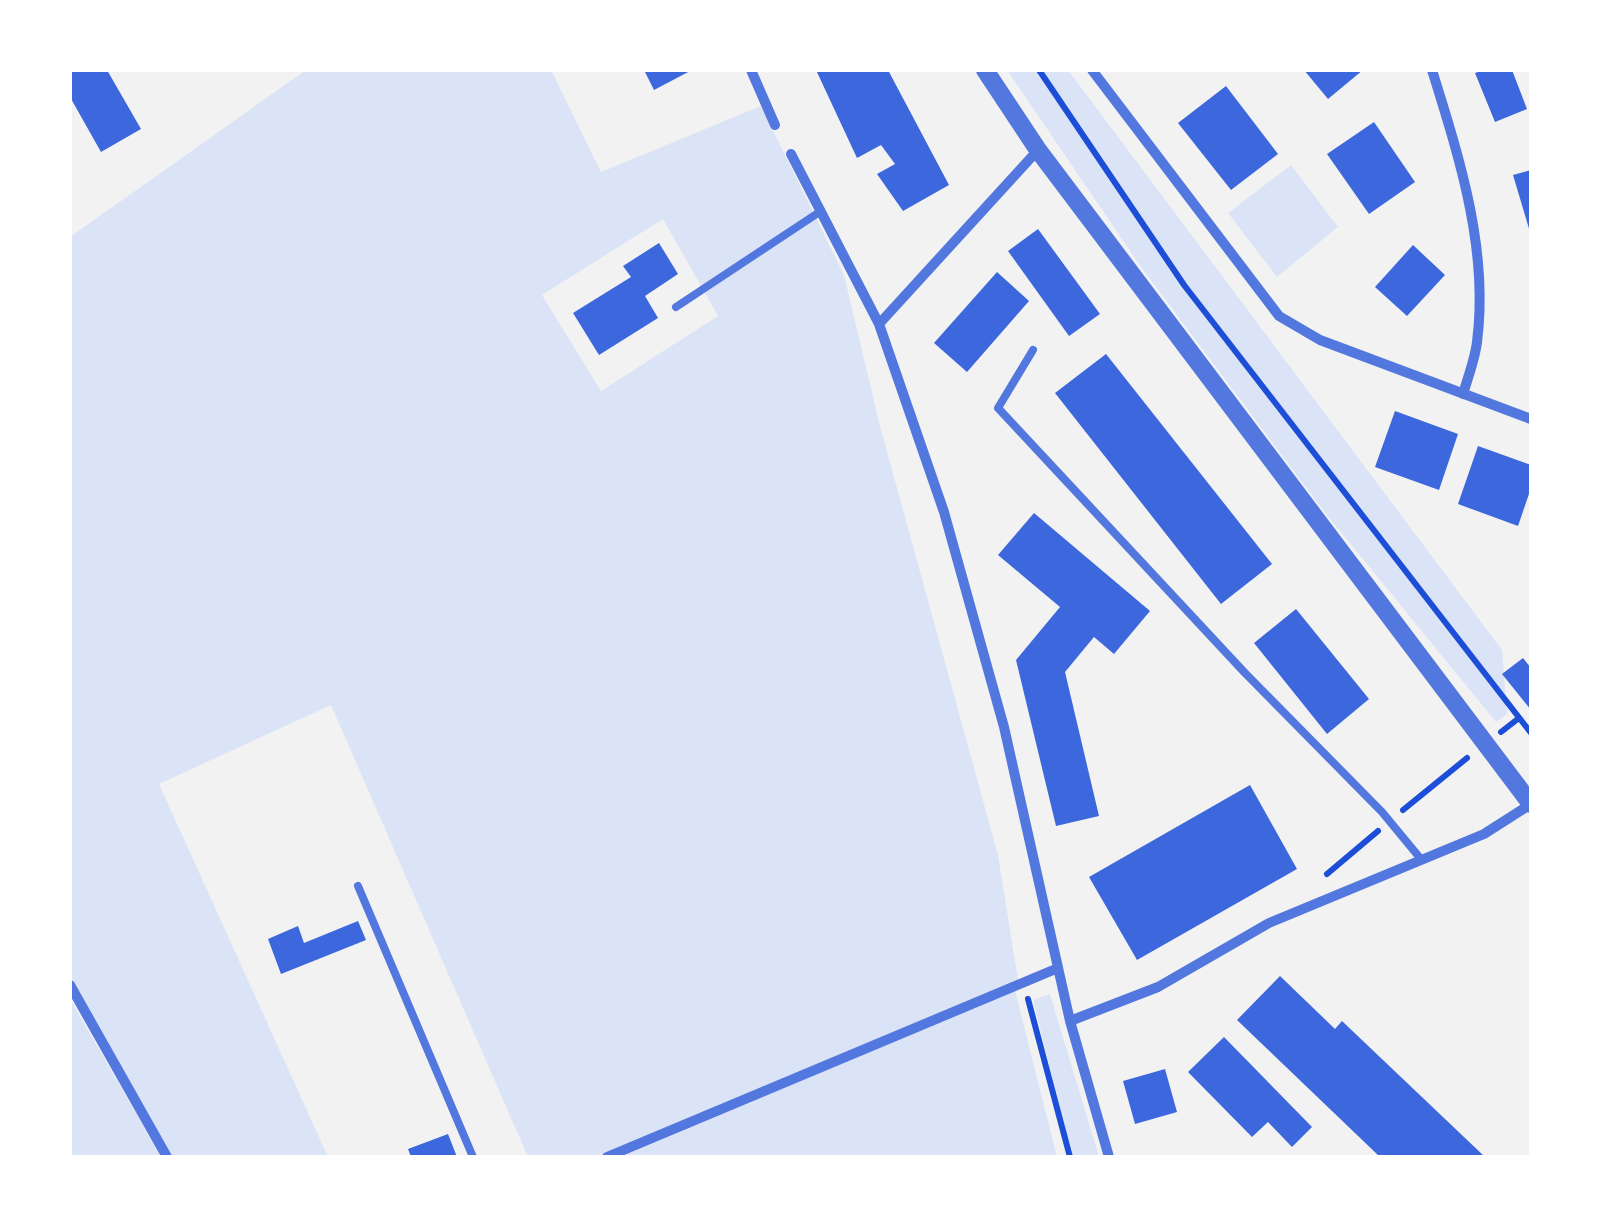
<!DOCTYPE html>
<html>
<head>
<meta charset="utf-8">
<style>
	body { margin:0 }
	#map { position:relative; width:1601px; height:1227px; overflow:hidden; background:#f2f2f2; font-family:"DejaVu Sans",sans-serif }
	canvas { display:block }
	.frame { position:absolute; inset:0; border:72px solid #fff; pointer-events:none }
</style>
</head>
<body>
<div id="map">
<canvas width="1601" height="1227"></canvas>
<div class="frame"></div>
</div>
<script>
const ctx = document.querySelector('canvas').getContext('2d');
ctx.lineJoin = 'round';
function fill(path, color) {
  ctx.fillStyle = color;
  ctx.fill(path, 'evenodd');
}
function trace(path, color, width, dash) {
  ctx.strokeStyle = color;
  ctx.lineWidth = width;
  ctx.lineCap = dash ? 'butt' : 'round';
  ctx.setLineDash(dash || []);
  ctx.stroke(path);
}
const green = new Path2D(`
	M306,70H551L601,172L761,106L844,275L880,426L998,855L1018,980L595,1157H528L331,705L159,784L328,1157H172L70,976V237ZM663,219L718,316L601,391L542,295Z
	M1007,70H1068L1502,650L1507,714L1496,722L1322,509L1141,267Z
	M1291,165L1338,227L1277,277L1228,213Z
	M1015,990L1057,1157H621Z
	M1050,994L1099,1157H1072L1033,1000Z
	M70,999L161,1157H70Z`);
const building = new Path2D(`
	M70,70H107L141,129L101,152L70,97Z
	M644,70H692L654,90Z
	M816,70H888L949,185L903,211L877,174L895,164L881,145L857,158Z
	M1304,70H1363L1328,99Z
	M1484,70H1512L1527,109L1495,122L1475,73Z
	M1226,86L1278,154L1231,190L1178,123Z
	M1374,122L1415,182L1369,214L1327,154Z
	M1531,170V232H1530L1513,175Z
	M1038,229L1100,314L1069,336L1008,251Z
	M659,243L678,274L645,296L658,318L599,355L573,313L631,277L623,266Z
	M1413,245L1445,275L1407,316L1375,287Z
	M997,272L1029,301L967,372L934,343Z
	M1106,354L1272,564L1221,604L1055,393Z
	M1395,411L1458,434L1439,490L1375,467Z
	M1478,446L1531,465V488L1518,526L1458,504Z
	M1034,513L1150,611L1114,654L1094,637L1065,672L1099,816L1056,826L1016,660L1060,607L998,555Z
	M1296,609L1369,699L1327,734L1254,643Z
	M1523,658L1531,668V710L1502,674Z
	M1250,785L1297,869L1137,960L1089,877Z
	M358,921L366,940L281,974L268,939L298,926L304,943Z
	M1280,976L1335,1029L1342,1021L1485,1157H1380L1237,1020Z
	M1224,1037L1312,1127L1292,1147L1268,1122L1252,1137L1188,1072Z
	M1165,1069L1177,1112L1135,1124L1123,1081Z
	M448,1134L457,1157H411L408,1149Z`);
const path = new Path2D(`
	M1039,70L1184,285L1531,733
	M1501,732L1519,718
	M1403,810L1467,758
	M1327,874L1378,831
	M1028,999L1070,1157`);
const service = new Path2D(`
	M676,307L821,211
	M1033,350L998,408L1245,673L1382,812L1420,858
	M358,886L473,1157`);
const minor = new Path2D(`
	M751,70L775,125
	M1092,70L1279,316L1320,340L1531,419
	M1432,70C1459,157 1489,249 1477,342C1475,359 1468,377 1463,394
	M791,154L879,324L944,512L1004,727L1070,1021L1109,1157
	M879,324L1038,150
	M70,985L167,1157
	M1070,1021L1158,987L1269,923L1484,834L1531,804
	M607,1157L1058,968`);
const tertiary = new Path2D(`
	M985,70L1038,150L1531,804`);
fill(green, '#dbe4f7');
fill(building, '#3d67dc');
trace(path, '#1d4ed8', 6);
trace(service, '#5277de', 8);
trace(minor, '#5277de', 10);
trace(tertiary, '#5277de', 18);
</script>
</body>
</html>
